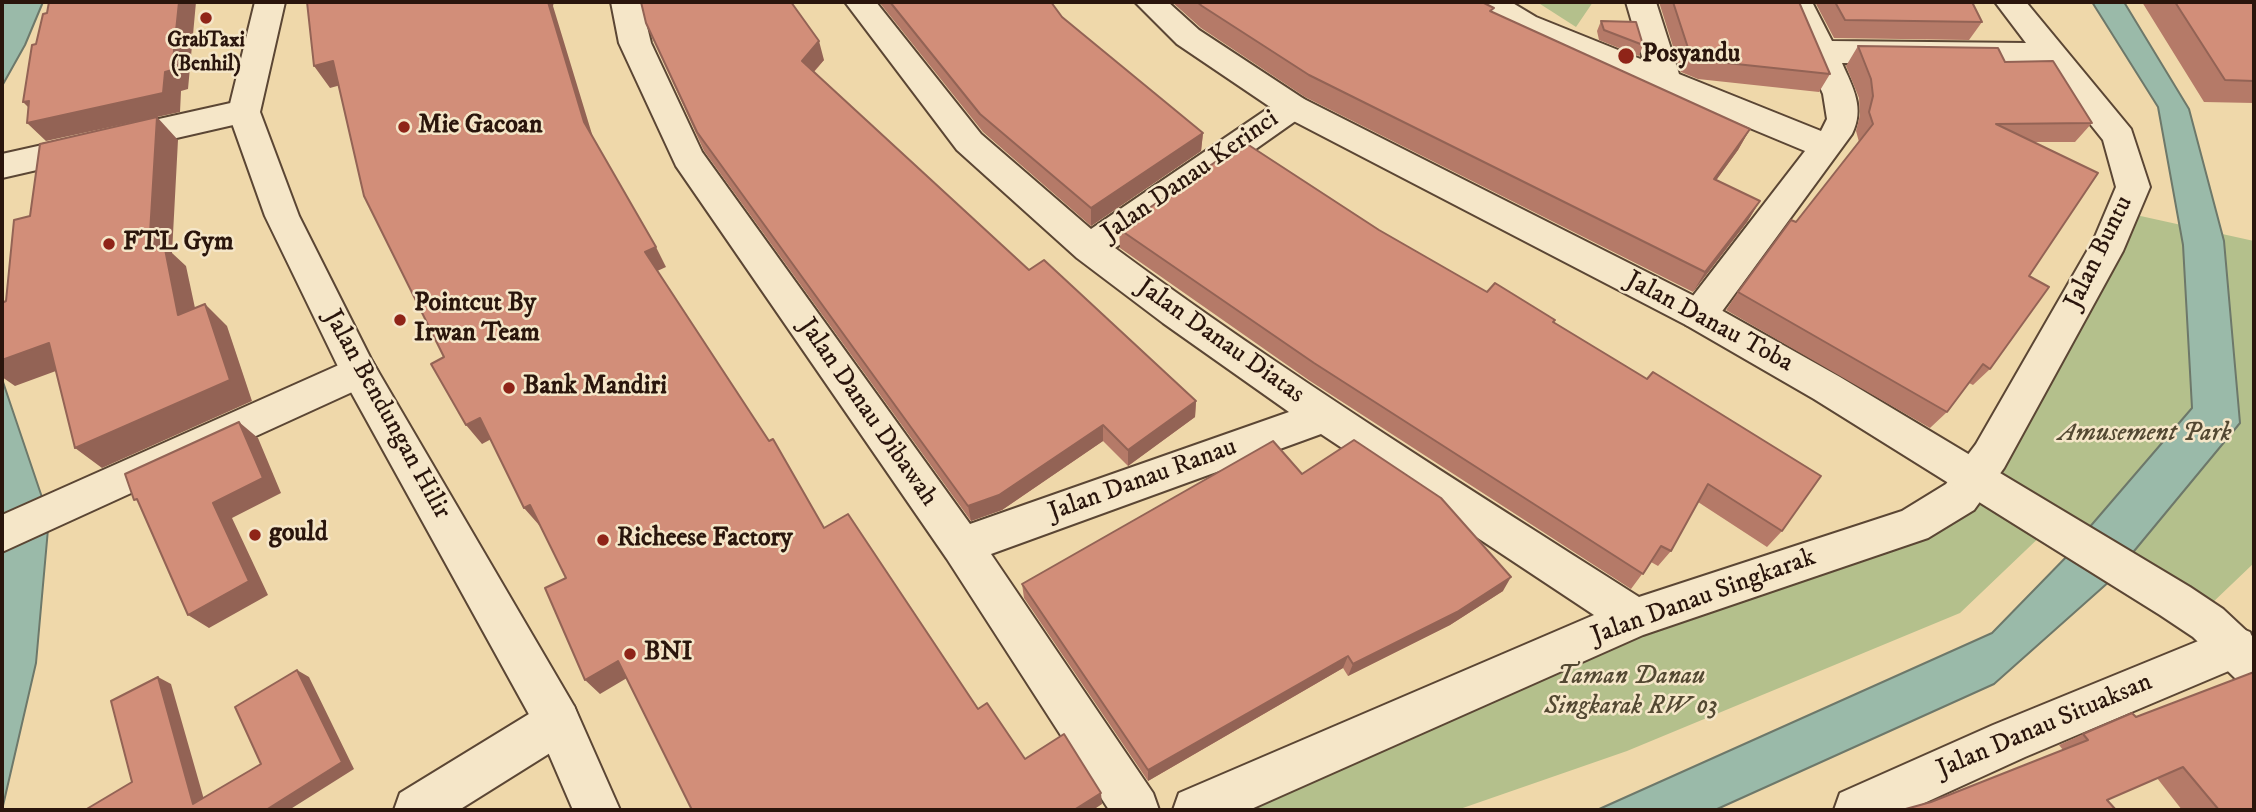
<!DOCTYPE html>
<html>
<head>
<meta charset="utf-8">
<style>
	body { margin:0 }
	#map { position:relative; width:2256px; height:812px; overflow:hidden; background:#efd8aa; font-family:"IM FELL DW Pica",serif }
	canvas { display:block }
	.frame { position:absolute; inset:0; border:4px solid #2a150c; pointer-events:none }
</style>
</head>
<body>
<div id="map">
<canvas width="2256" height="812"></canvas>
<div class="frame"></div>
</div>
<script>
const ctx = document.querySelector('canvas').getContext('2d');
ctx.lineJoin = 'round';
function fill(path, color) {
  ctx.fillStyle = color;
  ctx.fill(path, 'evenodd');
}
function trace(path, color, width, dash) {
  ctx.strokeStyle = color;
  ctx.lineWidth = width;
  ctx.lineCap = dash ? 'butt' : 'round';
  ctx.setLineDash(dash || []);
  ctx.stroke(path);
}
function label(font, color, halo, rows, align = 'center') {
  ctx.font = font + ' "IM FELL DW Pica",serif';
  ctx.lineWidth = 5;
  ctx.setLineDash([]);
  ctx.textBaseline = 'middle';
  ctx.strokeStyle = halo;
  ctx.fillStyle = color;
  for (const [text, x, y, turn = 0] of rows) {
    ctx.save();
    ctx.translate(x, y);
    ctx.rotate((+turn || 0) * Math.PI / 180);
    ctx.textAlign = isNaN(turn) ? turn : align;
    if (halo) ctx.strokeText(text, 0, 0);
    ctx.fillText(text, 0, 0);
    ctx.restore();
  }
}
const green = new Path2D(`
	M1537,2H1593L1576,27Z
	M2136,215L2254,241V563L2210,605L2001,475Z
	M1978,490L2047,530L1960,613L1627,751L1457,810H1252L1519,683Z`);
const water = new Path2D(`
	M2,2H43L25,45L2,86Z
	M2092,2H2124L2189,109L2224,241L2240,423L2130,556L2088,529L2192,408L2183,245L2158,107Z
	M2,379L49,518L36,663L2,810Z
	M2072,551L2111,580L1994,684L1715,810H1597L1992,633Z`);
const minor = new Path2D(`
	M611,2H641L651,43L702,152L970,524L1289,412L1163,323L1077,258L957,150L845,2H876L981,134L1091,229L1282,99L1293,96L1304,99L1309,107L1304,115L1115,248C1284,373 1462,484 1639,597L1902,511L1946,484L1976,444L2094,239L2116,187L2103,140L2043,65L1842,63C1853,88 1865,108 1852,134L1712,325L1699,330L1686,325L1681,315L1686,305L1805,151L1668,94L1655,92L1652,88C1616,73 1490,31 1474,2H1511L1536,17L1643,60L1626,2H1656L1679,74L1821,131L1827,119L1823,94L1782,2H1812L1832,41L2026,43L1995,2H2026L2131,129L2150,187L2123,251L2004,468L1974,510L1928,538L1643,635L1249,810H1173L1179,793L1594,615L1321,434L991,554L1153,793L1159,810H1109L947,559L676,166L619,43Z
	M244,100L255,104L260,112L255,120L2,178V154Z
	M359,356L372,361L378,372L372,383L2,552V515Z
	M2235,626L2250,632C2255,643 2255,651 2250,662L2025,757L1909,810H1834L1840,793L1993,725Z
	M558,700L574,706L580,722L574,738L459,810H394L400,793L542,706Z`);
const tertiary = new Path2D(`
	M255,2H285L260,112L299,216L372,361L574,706L620,810H573L542,738L346,383L265,216L228,112Z
	M1135,2H1168L1199,30L1304,99L1712,305L1840,377L2190,587L2223,609L2254,638V688L2239,682L2193,637L2160,615L1814,399L1686,325L1282,115L1177,44Z`);
const wall = new Path2D(`
	M879,2H1051L1062,17L1203,133L1201,151L1091,226L983,132Z
	M1172,2H1482L1493,12L1750,129L1738,150L1716,180L1760,201L1747,222L1693,292L1305,97L1201,28Z
	M1659,2H1799L1830,74L1819,92L1698,79L1681,72Z
	M1815,2H1972L1982,22L1969,40L1834,38Z
	M2142,2H2254V103L2204,102Z
	M1601,21L1643,45L1639,56L1599,40L1597,31Z
	M646,23L824,60L814,72L1029,270L1196,401L1195,417L1128,466L1103,441L1002,510L971,521L704,151Z
	M1858,46L2005,62L2092,123L2075,142H2034L2029,276L1990,369L1973,385L1969,383L1947,412L1930,428L1726,310L1738,292L1796,222L1859,142L1856,131L1860,115L1859,98L1846,66Z
	M1119,229L1379,230L1487,292L1554,323L1782,531L1767,547L1698,502L1671,551L1658,566L1651,562L1631,589L1310,381L1120,248Z
	M1302,474L1503,591L1450,625L1348,676L1343,668L1148,781L1024,598L1022,584Z
	M2136,717L2254,810H2182L2157,778L1931,802L2063,750L2059,745L2083,734Z`);
const shadedWall = new Path2D(`
	M179,2H196L188,89L181,91L180,112L46,141L27,123L41,120L23,102L165,72Z
	M548,2H554L553,6L595,144L584,122Z
	M819,41L824,60L807,79L802,61Z
	M333,61L348,83L330,88L314,66Z
	M157,117L178,140L172,253L186,266L201,336L178,315L149,250Z
	M1750,129L1738,150L1702,200L1714,179Z
	M1203,133L1201,151L1091,226V208Z
	M1760,201L1747,222L1693,292L1705,272Z
	M656,247L666,267L655,272L645,252Z
	M205,304L227,326L252,401L102,468L75,448Z
	M49,343L75,364L15,386L2,377V360Z
	M1196,401L1195,417L1128,466V450Z
	M480,418L495,437L482,444L466,425Z
	M239,422L258,438L281,493L232,518L268,595L209,628L188,615L213,503Z
	M1103,425V441L1002,510L971,521L968,506Z
	M530,505L545,522L539,525L524,508Z
	M1511,577L1503,591L1450,625L1348,676L1353,664Z
	M1348,656L1343,668L1148,781V770Z
	M618,661L632,675L600,694L585,680Z
	M297,670L309,677L354,769L289,810H266Z
	M158,677L171,684L207,810L193,804Z
	M1101,793L1102,804L1093,810H1074Z`);
const building = new Path2D(`
	M49,2H179L172,70L165,72L163,93L27,123L29,101L23,102L32,45L36,44L43,14L47,13Z
	M307,2H548L584,122L656,247L645,252L769,441L773,439L824,528L848,514L978,709L987,703L1025,759L1064,734L1101,793L1074,810H692L618,661L585,680L545,588L566,578L530,505L524,508L480,418L466,425L431,364L444,357L364,196L333,61L314,66Z
	M641,2H791L819,41L802,61L1029,270L1044,260L1196,401L1128,450L1103,425L999,495L968,506L697,132L646,23Z
	M890,2H1051L1062,17L1203,133L1091,208L980,114Z
	M1197,2H1482L1494,8L1490,11L1750,129L1714,179L1760,201L1705,272L1309,75L1202,6Z
	M1673,2H1799L1830,74L1708,61L1690,54Z
	M1835,2H1972L1982,22L1845,20Z
	M2175,2H2254V81L2225,80Z
	M1601,21L1636,22L1643,45L1604,30Z
	M1858,46L1998,48L2005,62L2053,61L2092,123L1996,124L2098,173L2029,276L2049,287L1990,369L1983,364L1947,412L1738,292L1791,220L1796,222L1873,124L1869,112L1873,96L1871,79Z
	M157,117L149,250L164,244L178,315L205,304L230,380L75,448L49,343L2,360V303L6,301L14,220L30,216L40,144Z
	M1244,142L1379,230L1487,292L1495,283L1555,320L1553,322L1647,379L1653,372L1821,476L1782,531L1708,484L1671,551L1661,546L1643,574L1314,363L1119,229Z
	M239,422L263,478L213,503L249,581L188,615L137,499L134,500L125,474Z
	M1354,440L1441,498L1511,577L1457,612L1353,664L1348,656L1148,770L1022,584L1273,441L1302,474Z
	M297,670L342,762L266,810H85L132,782L111,701L158,677L193,804L261,764L235,707Z
	M2254,672V810H2219L2183,767L2107,800L2116,810H1902L1931,802L2088,740L2083,734L2132,713L2136,717Z`);
const markers = [
	[206,18,7,"#8f2418"],
	[1626,56,9,"#8f2418"],
	[404,127,7,"#8f2418"],
	[109,244,7,"#8f2418"],
	[400,320,7,"#8f2418"],
	[509,388,7,"#8f2418"],
	[255,535,7,"#8f2418"],
	[603,540,7,"#8f2418"],
	[630,654,7,"#8f2418"]
];
const farPoinames = [
	["GrabTaxi",206,42],
	["(Benhil)",206,66]
];
const poiNames = [
	["Posyandu",1642,56],
	["Mie Gacoan",418,127],
	["FTL Gym",123,244],
	["Pointcut By",414,305],
	["Irwan Team",414,335],
	["Bank Mandiri",523,388],
	["gould",269,535],
	["Richeese Factory",617,540],
	["BNI",644,654]
];
const streetNames = [
	["Jalan Danau Kerinci",1191,177,-35],
	["Jalan Buntu",2100,253,-64],
	["Jalan Danau Toba",1709,323,28],
	["Jalan Danau Diatas",1220,342,35],
	["Jalan Danau Dibawah",867,413,55],
	["Jalan Bendungan Hilir",386,415,61],
	["Jalan Danau Ranau",1143,481,-20],
	["Jalan Danau Singkarak",1704,598,-20],
	["Jalan Danau Situaksan",2045,727,-23]
];
const parkNames = [
	["Amusement Park",2145,435],
	["Taman Danau",1631,678],
	["Singkarak RW 03",1631,708]
];
fill(green, '#b4c08c');
fill(water, '#9abaa9');
trace(water, '#6d786a', 2);
trace(minor, '#5b4634', 4);
trace(tertiary, '#5b4634', 4);
fill(minor, '#f5e6c8');
fill(tertiary, '#f5e6c8');
fill(wall, '#b57a68');
fill(shadedWall, '#936355');
fill(building, '#d28e79');
trace(building, '#936355', 2);
for (const [x, y, r, color] of markers) {
  const dot = new Path2D();
  dot.arc(x, y, r, 0, 2 * Math.PI);
  ctx.fillStyle = color;
  ctx.fill(dot);
  trace(dot, '#f5e6c8', 2.5);
}
label('bold 21px', '#2a150c', '#f5e6c8', farPoinames);
label('bold 26px', '#2a150c', '#f5e6c8', poiNames, 'left');
label('26px', '#2a150c', '#f5e6c8', streetNames);
label('italic 26px', '#534832', '#f5e6c8', parkNames);
</script>
</body>
</html>
